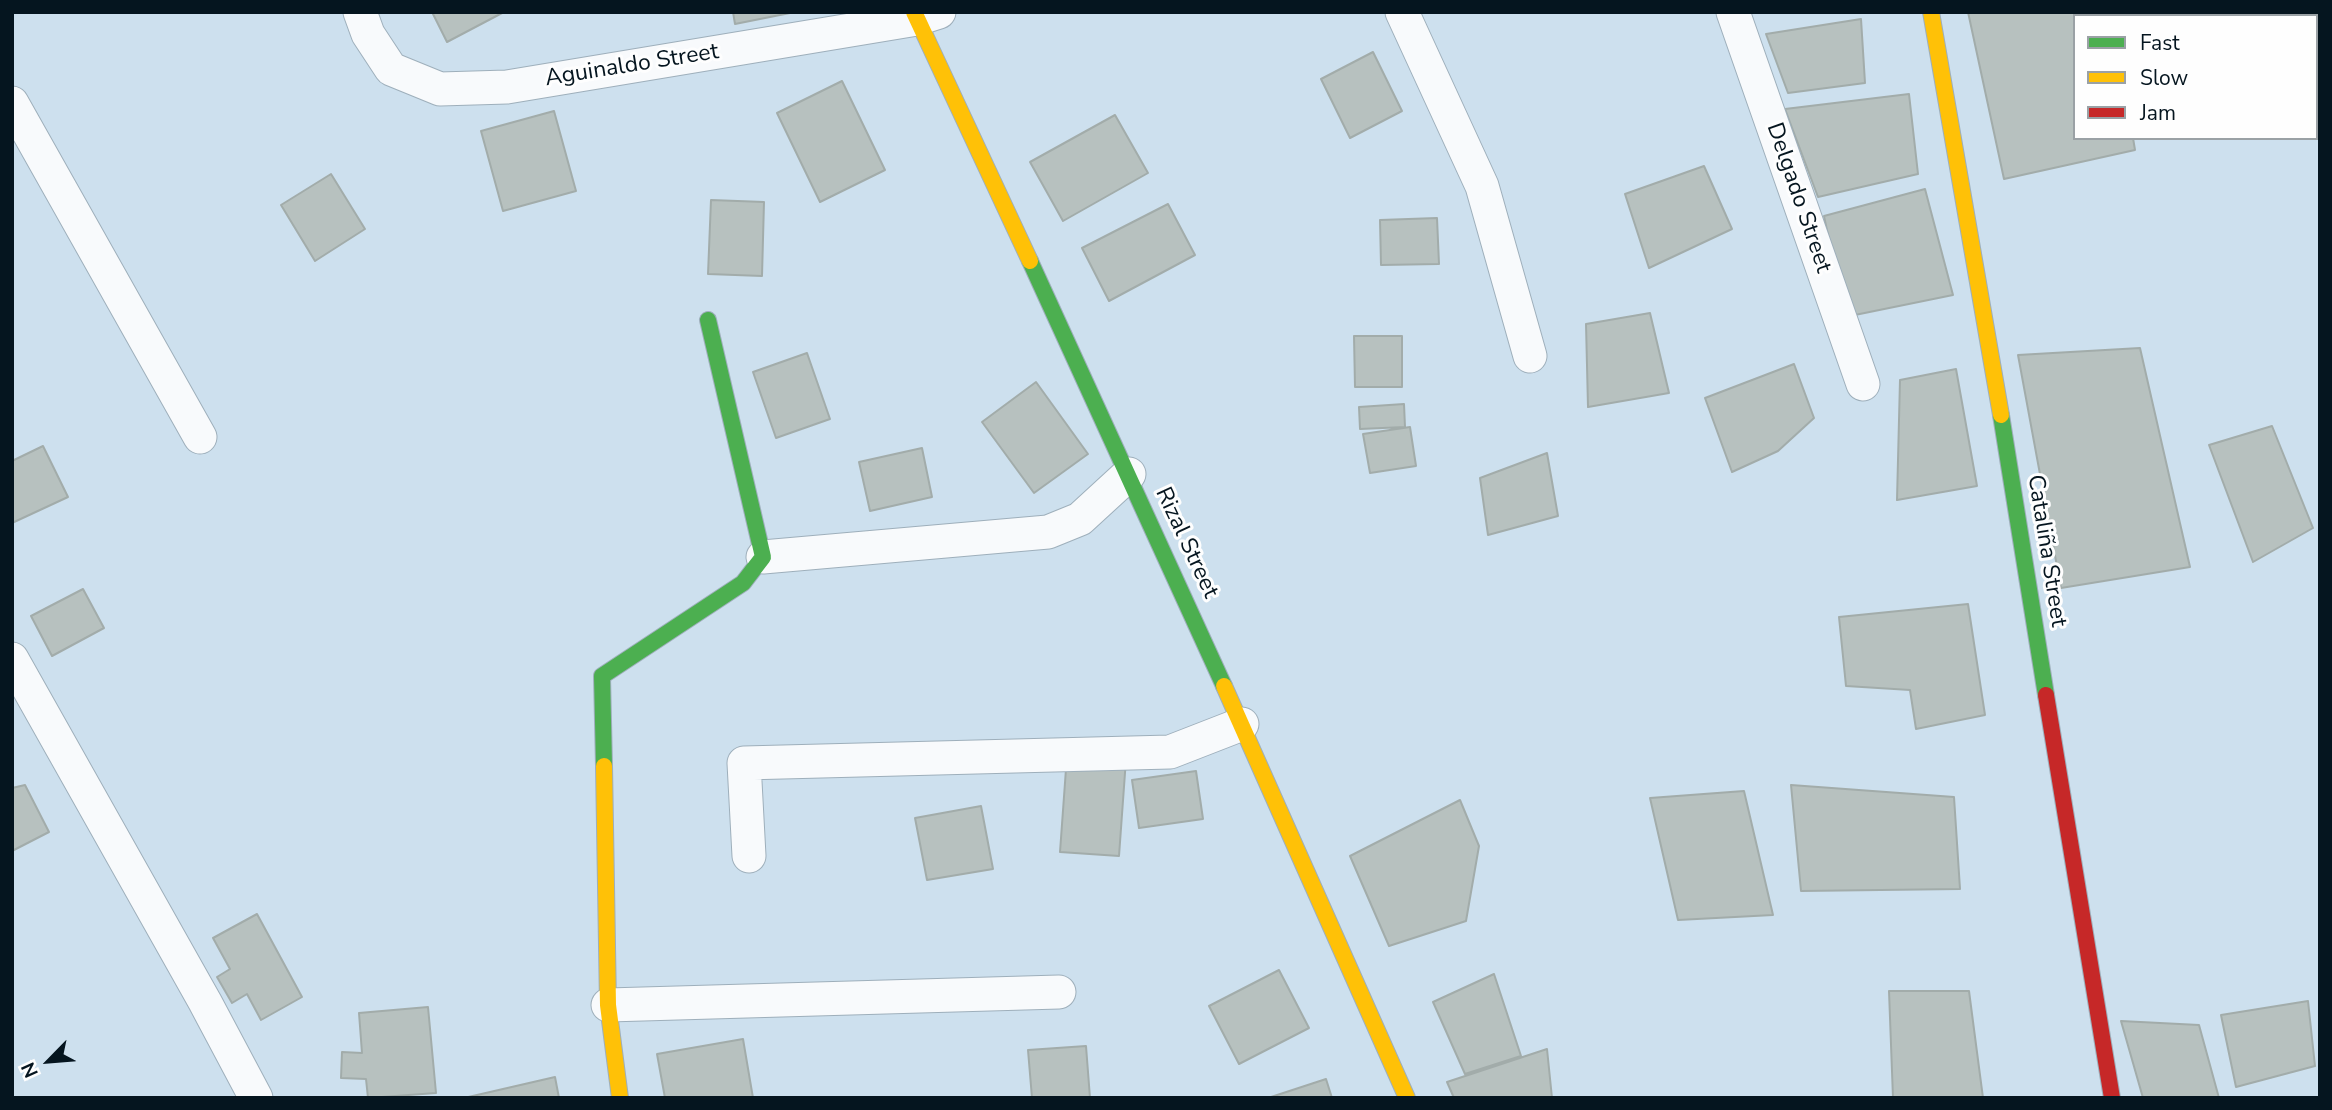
<!DOCTYPE html>
<html>
<head>
<meta charset="utf-8">
<style>
	body { margin:0 }
	#map { position:relative; width:2332px; height:1110px; overflow:hidden; background:#cde0ee; font-family:"Nunito Sans",sans-serif }
	canvas { display:block }
	.frame { position:absolute; inset:0; border:14px solid #05151f; pointer-events:none }
	.legend { position:absolute; left:2073px; top:14px; width:245px; height:126px; box-sizing:border-box; background:#fefefe; border:2px solid #9aa1a5; margin:0; padding:9px 12px; list-style:none; font-size:21px; color:#05151f }
	.legend li { display:flex; align-items:center; gap:14px; height:35px }
	.legend b { width:35px; border:2px solid #9aa1a5 }
	.north { position:absolute; left:14px; top:1026px; width:70px; height:70px; -webkit-text-stroke:5px #fefefe; paint-order:stroke; rotate:245deg; font-size:19px; font-weight:700; line-height:28px; text-align:center; color:#05151f }
	.north::after { content:''; display:block; margin:auto; width:24px; height:32px; background:#05151f; clip-path:polygon(50% 0,100% 100%,50% 72%,0 100%) }
</style>
</head>
<body>
<div id="map">
<canvas width="2332" height="1110"></canvas>
<div class="frame"></div>
<ul class="legend">
<li><b style="height:9px;background:#4caf50"></b>Fast</li>
<li><b style="height:9px;background:#ffc107"></b>Slow</li>
<li><b style="height:9px;background:#c62828"></b>Jam</li>
</ul>
<div class="north">N</div>
</div>
<script>
const ctx = document.querySelector('canvas').getContext('2d');
ctx.lineJoin = 'round';
function fill(path, color) {
  ctx.fillStyle = color;
  ctx.fill(path, 'evenodd');
}
function trace(path, color, width, dash) {
  ctx.strokeStyle = color;
  ctx.lineWidth = width;
  ctx.lineCap = dash ? 'butt' : 'round';
  ctx.setLineDash(dash || []);
  ctx.stroke(path);
}
function label(font, color, halo, rows, align = 'center') {
  ctx.font = font + ' "Nunito Sans",sans-serif';
  ctx.lineWidth = 6;
  ctx.setLineDash([]);
  ctx.textBaseline = 'middle';
  ctx.strokeStyle = halo;
  ctx.fillStyle = color;
  for (const [text, x, y, turn = 0] of rows) {
    ctx.save();
    ctx.translate(x, y);
    ctx.rotate((+turn || 0) * Math.PI / 180);
    ctx.textAlign = isNaN(turn) ? turn : align;
    if (halo) ctx.strokeText(text, 0, 0);
    ctx.fillText(text, 0, 0);
    ctx.restore();
  }
}
const building = new Path2D(`
	M432,12H504L447,42Z
	M733,12H795L735,24Z
	M1968,12H2109V16H2075V138H2133L2135,150L2004,179Z
	M1861,19L1865,83L1788,93L1766,34Z
	M1373,52L1402,111L1350,138L1321,79Z
	M842,81L885,170L820,202L777,113Z
	M1909,94L1918,174L1818,197L1785,109Z
	M554,111L576,191L503,211L481,131Z
	M1115,115L1148,173L1063,221L1030,162Z
	M1704,166L1732,229L1649,268L1625,194Z
	M331,174L365,229L315,261L281,205Z
	M1925,189L1953,295L1845,317L1824,216Z
	M711,200L764,202L762,276L708,274Z
	M1168,204L1195,255L1109,301L1082,248Z
	M1437,218L1439,264L1381,265L1380,220Z
	M1650,313L1669,393L1588,407L1586,324Z
	M1354,336H1402V387H1355Z
	M2140,348L2190,567L2061,588L2018,355Z
	M807,353L830,419L776,438L753,372Z
	M1794,364L1814,418L1778,451L1732,472L1705,398Z
	M1956,369L1977,486L1897,500L1900,380Z
	M1036,382L1088,454L1034,493L982,422Z
	M1404,404L1405,427L1360,429L1359,407Z
	M2272,426L2313,528L2253,562L2209,445Z
	M1410,427L1416,466L1370,473L1363,434Z
	M43,446L68,497L12,523V461Z
	M922,448L932,497L870,511L859,462Z
	M1547,453L1558,516L1488,535L1480,478Z
	M83,589L104,628L52,656L31,616Z
	M1968,604L1985,715L1916,729L1910,690L1846,686L1839,617Z
	M1067,755L1126,759L1119,856L1060,852Z
	M1196,771L1203,819L1139,828L1132,780Z
	M25,785L49,832L12,851V788Z
	M1791,785L1954,797L1960,889L1801,891Z
	M1744,791L1773,915L1678,920L1650,798Z
	M1460,800L1479,846L1466,921L1389,946L1350,856Z
	M981,806L993,869L927,880L915,818Z
	M257,914L302,997L261,1020L247,994L232,1003L217,977L230,969L213,938Z
	M1279,970L1309,1028L1239,1064L1209,1006Z
	M1494,974L1521,1056L1465,1074L1433,1002Z
	M1889,991H1969L1983,1098H1893Z
	M2308,1001L2315,1066L2236,1087L2221,1015Z
	M428,1007L436,1093L368,1098L366,1079L341,1078L342,1052L362,1053L359,1013Z
	M2121,1021L2199,1025L2219,1098H2143Z
	M743,1039L753,1098H665L657,1054Z
	M1086,1046L1090,1098H1032L1028,1050Z
	M1547,1049L1552,1098H1454L1447,1082Z
	M555,1077L559,1098H464Z
	M1326,1079L1332,1098H1268Z`);
const street = new Path2D(`
	M360,12L368,34L391,69L440,89L507,87L917,19L939,12
	M1402,12L1482,186L1530,356
	M1733,12L1863,384
	M12,103L200,437
	M763,557L1048,532L1080,519L1129,474
	M12,659L205,1002L256,1098
	M749,856L744,763L1170,752L1242,724
	M608,1005L1059,992`);
const fast = new Path2D(`
	M1030,261L1224,686
	M2001,415L2046,695
	M604,766L602,676L743,583L763,557L708,320`);
const slow = new Path2D(`
	M914,12L1030,261
	M1931,12L2001,415
	M1224,686L1407,1098
	M604,766L608,1005L620,1098`);
const jam = new Path2D(`
	M2046,695L2112,1098`);
const streetNames = [
	["Aguinaldo Street",632,66,-9],
	["Delgado Street",1798,198,71],
	["Rizal Street",1186,543,65],
	["Cataliña Street",2046,551,81]
];
fill(building, '#b7c1bf');
trace(building, '#a2acaa', 2);
trace(street, '#9eafbb', 35);
trace(fast, '#9eafbb', 18);
trace(slow, '#9eafbb', 18);
trace(jam, '#9eafbb', 18);
trace(street, '#f8fafc', 33);
trace(fast, '#4caf50', 16);
trace(slow, '#ffc107', 16);
trace(jam, '#c62828', 16);
label('23px', '#05151f', '#fefefe', streetNames);
</script>
</body>
</html>
